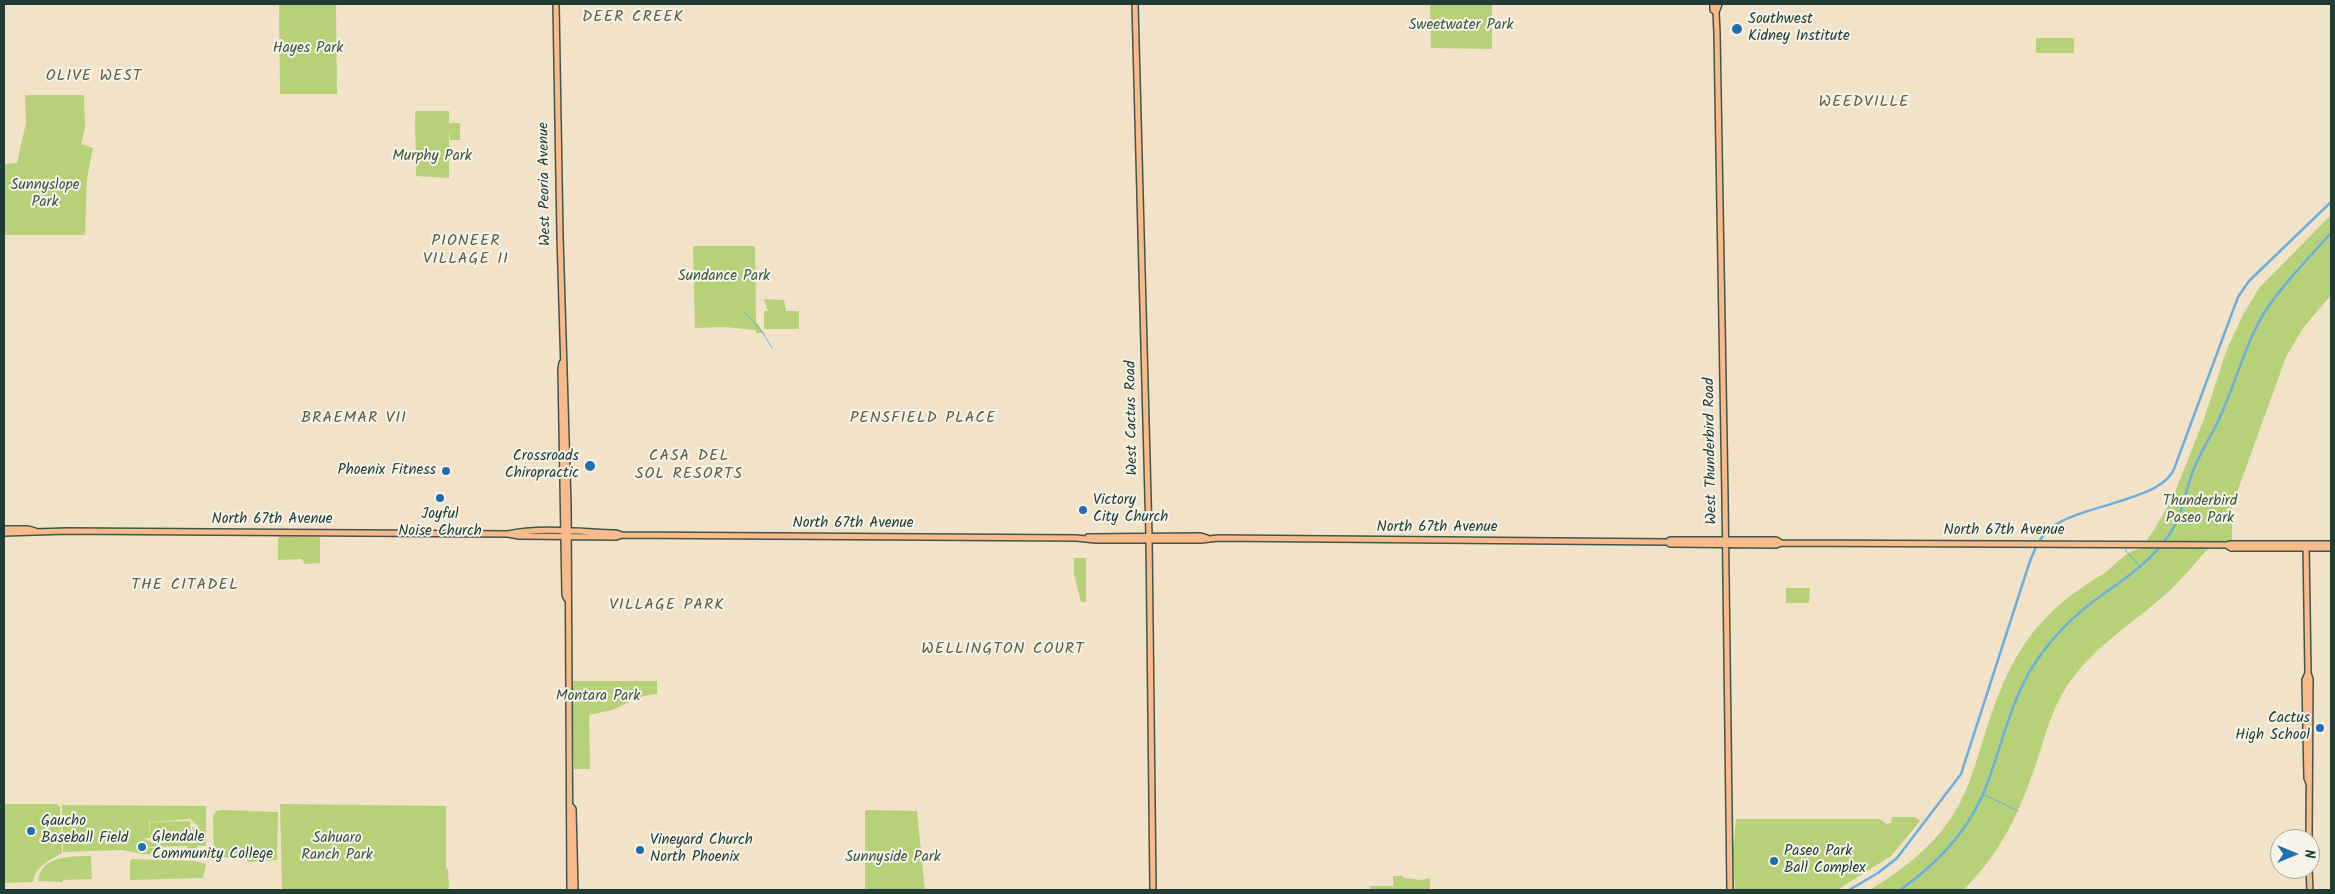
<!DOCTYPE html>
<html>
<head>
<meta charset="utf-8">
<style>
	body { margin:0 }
	#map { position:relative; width:2335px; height:894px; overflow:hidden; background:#f2e3c8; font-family:Kalam,sans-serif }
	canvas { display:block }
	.frame { position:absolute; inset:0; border:5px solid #1f3d34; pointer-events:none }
	.north { position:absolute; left:2270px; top:829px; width:50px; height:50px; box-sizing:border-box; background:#f7f3e8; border:1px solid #a1aaa0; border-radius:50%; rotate:90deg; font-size:14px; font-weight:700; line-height:20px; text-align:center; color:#1f3d34 }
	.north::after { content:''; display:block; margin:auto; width:18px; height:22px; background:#1f6fb2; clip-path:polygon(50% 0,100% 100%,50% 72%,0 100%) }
</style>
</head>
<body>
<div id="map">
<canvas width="2335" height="894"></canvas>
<div class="frame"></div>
<div class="north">N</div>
</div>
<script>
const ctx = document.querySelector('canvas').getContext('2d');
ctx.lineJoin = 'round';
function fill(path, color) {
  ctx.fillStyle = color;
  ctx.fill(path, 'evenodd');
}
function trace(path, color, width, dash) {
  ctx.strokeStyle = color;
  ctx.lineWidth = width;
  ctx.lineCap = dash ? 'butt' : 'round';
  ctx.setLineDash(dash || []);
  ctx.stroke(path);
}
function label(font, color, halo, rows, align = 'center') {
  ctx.font = font + ' Kalam,sans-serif';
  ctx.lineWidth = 4;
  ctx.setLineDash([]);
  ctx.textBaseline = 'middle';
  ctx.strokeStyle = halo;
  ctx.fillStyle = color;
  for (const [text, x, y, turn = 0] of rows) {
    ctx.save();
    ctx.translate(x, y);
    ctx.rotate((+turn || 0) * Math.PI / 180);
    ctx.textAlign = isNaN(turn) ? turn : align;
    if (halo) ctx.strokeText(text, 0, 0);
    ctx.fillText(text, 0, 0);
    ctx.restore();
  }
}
const green = new Path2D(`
	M279,4H336L337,94H280Z
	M1430,4H1492V49L1431,48Z
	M2036,38H2074V53H2036Z
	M25,95H84L85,128L81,144L93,148L87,178L85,235H4V164L17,163L26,123Z
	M417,111H449V123H460V140H450L449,130V178L416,176L415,113Z
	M2331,215V295L2303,328L2286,357L2232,506V542L2211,541L2208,549C2194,563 2182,580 2167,593C2130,626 2086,651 2061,696C2049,718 2043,743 2035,767C2019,813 1999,856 1963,890H1870C1900,871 1929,850 1949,821C1967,796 1975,765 1984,737C2008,660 2032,616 2103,574C2115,566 2126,550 2140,549L2154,530L2173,497L2204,419L2227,349L2243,315L2259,288Z
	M693,246H755L756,322L764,333H756V330L723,327L695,328Z
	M764,299L784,300L786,311H799V329H764V311H768Z
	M280,536L320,537V563L305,564L302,559L278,560V539Z
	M1074,558H1086V602H1081L1074,574Z
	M1786,588H1810L1809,603H1786Z
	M572,681H657V694L643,696L612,710L589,715L590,769H574Z
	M4,804H57L60,807L62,853C49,861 36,865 33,882L4,883Z
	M280,804L446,806V868L448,869L449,890H282Z
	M62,805L206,806V846H197V856H188L187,846L141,847L154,848V854H142L122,850L63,852ZM190,819L199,827H192L194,834H197V828L200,830L198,837L193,841L153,843L143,838L191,839L190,821L150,822V837L149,822Z
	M221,810L278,812L277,860L248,862L246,858L214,857L213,816L216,811Z
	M866,810L917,811L925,890H865V813Z
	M1892,817H1915L1920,821L1891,856L1837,890H1735L1733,853L1736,819H1879L1887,824L1891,823Z
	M91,856L92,879L63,880V882L38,881C40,856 72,856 91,856Z
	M132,859L195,861L206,864L203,878L130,880V861Z
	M1393,876H1403V878L1422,880L1430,878V890H1371L1370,886H1393Z`);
const stream = new Path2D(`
	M744,311L763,333L772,348
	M2126,546V551L2141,568
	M1983,794L2018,811`);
const canal = new Path2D(`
	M1849,890L1878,873L1897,858L1961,774L2029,564C2034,551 2039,537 2051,528C2079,505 2161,501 2174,469L2238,297L2249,281L2331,202
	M1900,890C1940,862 1973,826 1989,779C2003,740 2012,698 2035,663C2051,639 2071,618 2094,601C2121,581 2149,564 2169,535C2184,514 2185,487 2196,464C2204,445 2216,429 2223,410C2237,378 2246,343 2264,313C2283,284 2308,259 2331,233`);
const major = new Path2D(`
	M556,4L560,236L568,505L570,890
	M1135,4L1149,536L1153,890
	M1713,4V10L1716,12
	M1719,4L1716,12L1717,33L1725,497L1730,890
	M562,363L561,369L565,595L567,599
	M4,529H28L35,531
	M4,533L67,531L508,534L519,536L616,537L622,535
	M508,534C539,527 584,532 616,533L622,535L1076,538L1096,540H1201L1218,538L1667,542L1670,540H1776L1781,543
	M1088,537L1201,536L1207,538
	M1667,542L1670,544L1776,545L1781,543L2227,545L2231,544H2331
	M2306,544L2308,673L2310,679L2309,839
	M2227,545L2231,548H2331
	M2308,673L2305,680L2307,778L2309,783
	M570,805L573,809L575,890
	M2309,869L2310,890`);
const markers = [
	[1737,29,6,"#1f6fb2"],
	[590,466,6,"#1f6fb2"],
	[446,471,5,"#1f6fb2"],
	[440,498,5,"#1f6fb2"],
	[1083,510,5,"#1f6fb2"],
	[2320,728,5,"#1f6fb2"],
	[31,831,5,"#1f6fb2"],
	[142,847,5,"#1f6fb2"],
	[640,850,5,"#1f6fb2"],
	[1774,861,5,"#1f6fb2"]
];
const poiNames = [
	["Southwest",1748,20],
	["Kidney Institute",1748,37],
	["Crossroads",579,457,"right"],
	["Chiropractic",579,474,"right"],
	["Phoenix Fitness",436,471,"right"],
	["Victory",1093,501],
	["City Church",1093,518],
	["Joyful",440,515,"center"],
	["Noise Church",440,532,"center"],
	["Cactus",2310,719,"right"],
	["High School",2310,736,"right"],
	["Gaucho",41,822],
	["Baseball Field",41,839],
	["Glendale",152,838],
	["Community College",152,855],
	["Vineyard Church",650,841],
	["North Phoenix",650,858],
	["Paseo Park",1784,852],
	["Ball Complex",1784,869]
];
const parkNames = [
	["Sweetwater Park",1461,26],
	["Hayes Park",308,49],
	["Murphy Park",432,157],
	["Sunnyslope",45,186],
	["Park",45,203],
	["Sundance Park",724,277],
	["Thunderbird",2200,502],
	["Paseo Park",2200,519],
	["Montara Park",598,697],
	["Sahuaro",337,839],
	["Ranch Park",337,856],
	["Sunnyside Park",893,858]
];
const streetNames = [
	["West Peoria Avenue",546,184,-91],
	["West Cactus Road",1133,418,-91],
	["West Thunderbird Road",1712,451,-91],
	["North 67th Avenue",272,520],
	["North 67th Avenue",853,524],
	["North 67th Avenue",1437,528],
	["North 67th Avenue",2004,531]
];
const neighbourhoodNames = [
	["DEER CREEK",633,18],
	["OLIVE WEST",94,77],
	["WEEDVILLE",1864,103],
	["PIONEER",466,242],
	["VILLAGE II",466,260],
	["BRAEMAR VII",354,419],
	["PENSFIELD PLACE",923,419],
	["CASA DEL",689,457],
	["SOL RESORTS",689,475],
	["THE CITADEL",185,586],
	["VILLAGE PARK",667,606],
	["WELLINGTON COURT",1003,650]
];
fill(green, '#b6d178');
trace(stream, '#6aafe0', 1);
trace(canal, '#6aafe0', 2.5);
trace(major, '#3f564a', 8);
trace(major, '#fabb8c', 5);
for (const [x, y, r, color] of markers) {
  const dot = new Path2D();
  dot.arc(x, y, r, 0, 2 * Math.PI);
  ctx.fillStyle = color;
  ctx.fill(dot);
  trace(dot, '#f7f3e8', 2);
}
label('15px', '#1f3d34', '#f7f3e8', poiNames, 'left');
label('15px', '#3d5b42', '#f7f3e8', parkNames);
label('15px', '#1f3d34', '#f7f3e8', streetNames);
ctx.letterSpacing = '1px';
label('16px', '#5b6048', '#f7f3e8', neighbourhoodNames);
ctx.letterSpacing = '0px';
</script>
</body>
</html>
